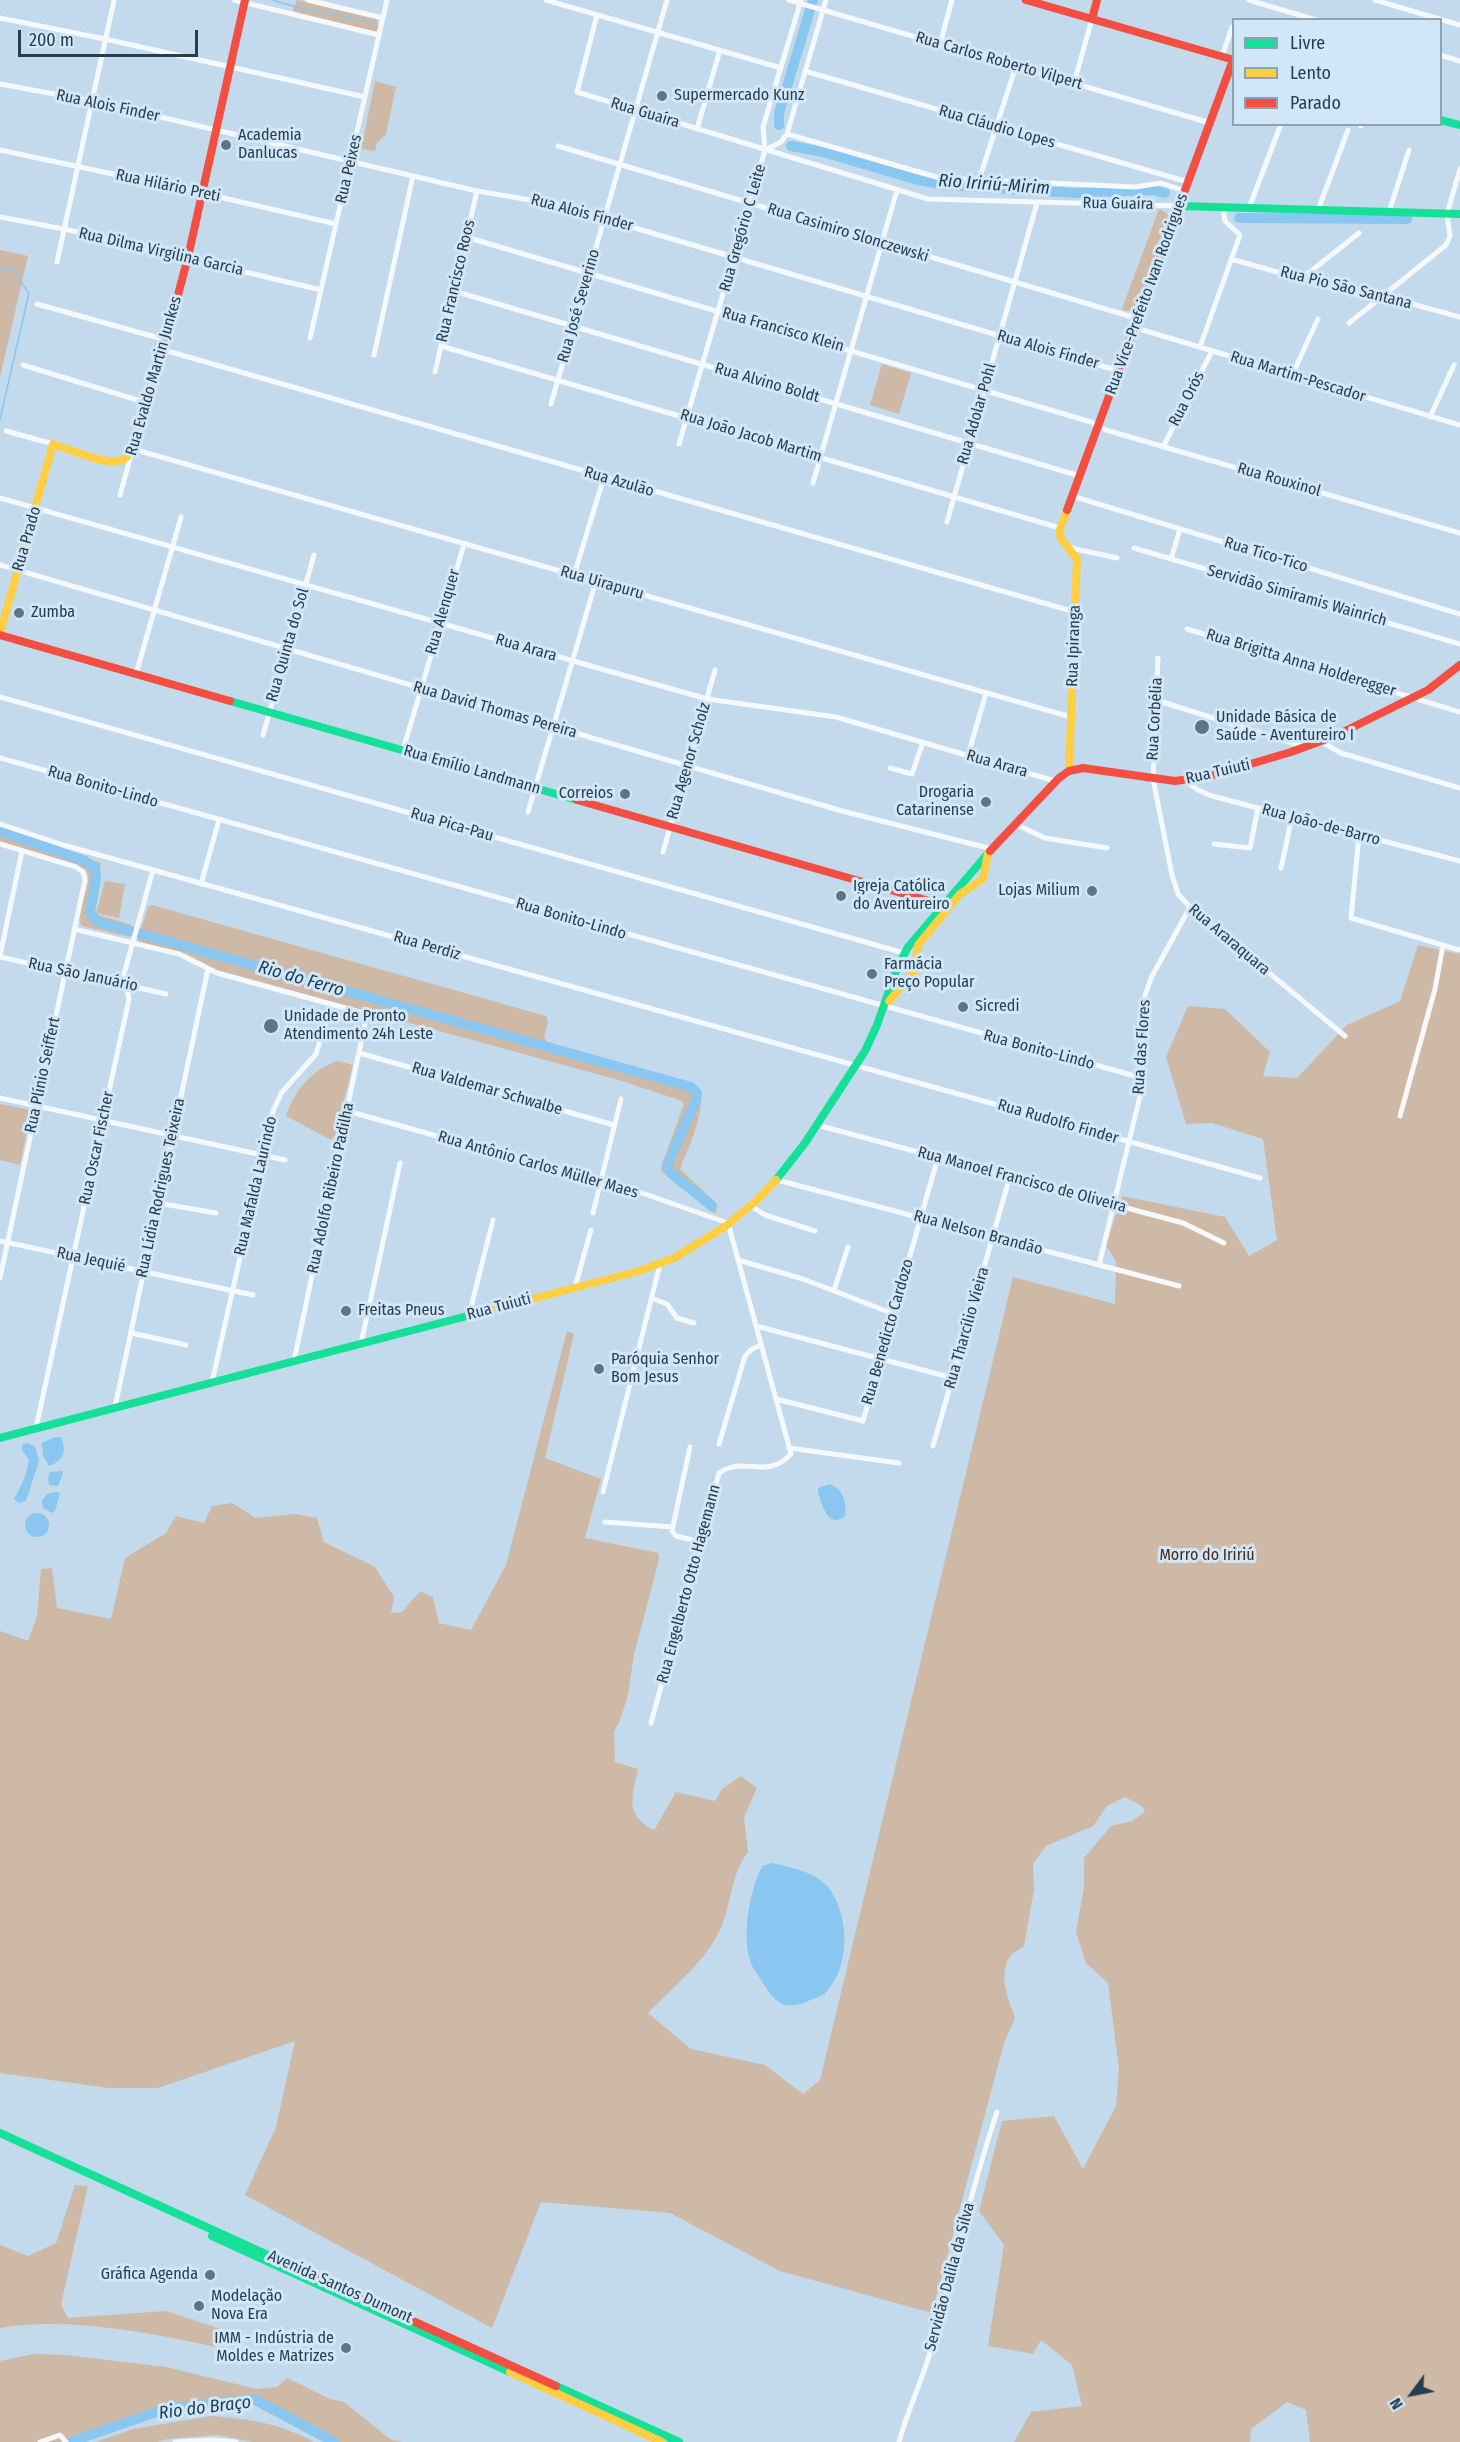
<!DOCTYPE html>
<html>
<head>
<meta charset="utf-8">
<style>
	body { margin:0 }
	#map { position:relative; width:1460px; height:2442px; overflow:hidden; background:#c2daeb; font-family:"Fira Sans Condensed",sans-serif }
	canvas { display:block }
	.legend { position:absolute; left:1232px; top:18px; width:210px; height:108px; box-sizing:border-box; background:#d1e7f7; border:2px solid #8da3b3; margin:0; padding:8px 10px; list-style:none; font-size:18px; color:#273e4e }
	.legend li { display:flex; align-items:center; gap:12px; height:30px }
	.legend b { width:30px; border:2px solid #8da3b3 }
	.north { position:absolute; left:1382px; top:2364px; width:60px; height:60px; -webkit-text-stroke:4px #d1e7f7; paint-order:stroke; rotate:238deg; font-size:16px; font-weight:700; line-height:24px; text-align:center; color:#273e4e }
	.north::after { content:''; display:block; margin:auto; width:21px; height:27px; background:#273e4e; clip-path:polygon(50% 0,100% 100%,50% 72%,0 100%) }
	.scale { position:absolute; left:18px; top:30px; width:180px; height:27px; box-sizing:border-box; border:3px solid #273e4e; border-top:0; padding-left:8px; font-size:18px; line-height:21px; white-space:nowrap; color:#273e4e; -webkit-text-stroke:4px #d1e7f7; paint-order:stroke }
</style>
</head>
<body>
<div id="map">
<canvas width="1460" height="2442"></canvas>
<ul class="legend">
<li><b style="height:8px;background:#16e098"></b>Livre</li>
<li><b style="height:8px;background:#ffcf43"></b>Lento</li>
<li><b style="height:8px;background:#f24e42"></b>Parado</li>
</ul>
<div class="north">N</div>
<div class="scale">200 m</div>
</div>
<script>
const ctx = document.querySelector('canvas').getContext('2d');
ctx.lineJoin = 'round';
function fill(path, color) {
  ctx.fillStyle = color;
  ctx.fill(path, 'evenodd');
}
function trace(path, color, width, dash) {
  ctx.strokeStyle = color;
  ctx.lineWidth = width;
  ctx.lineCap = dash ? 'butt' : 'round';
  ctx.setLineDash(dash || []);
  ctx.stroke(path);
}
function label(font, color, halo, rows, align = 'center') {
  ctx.font = font + ' "Fira Sans Condensed",sans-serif';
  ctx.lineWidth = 6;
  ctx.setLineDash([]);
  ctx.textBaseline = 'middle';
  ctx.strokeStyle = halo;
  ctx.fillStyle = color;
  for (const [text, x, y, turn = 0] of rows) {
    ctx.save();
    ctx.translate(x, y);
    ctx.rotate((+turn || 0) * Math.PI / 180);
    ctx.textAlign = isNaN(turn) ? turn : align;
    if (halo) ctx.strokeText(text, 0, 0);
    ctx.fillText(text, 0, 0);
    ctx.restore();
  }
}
const green = new Path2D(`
	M297,0L377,19L378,29L375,32L295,12L293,9Z
	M375,81L396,87L386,134L377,143L375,151L361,149Z
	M1159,209L1167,213L1170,218L1136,307C1132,311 1127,312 1122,309Z
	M0,250L28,256L0,377Z
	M882,364L911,373L899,414L870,405Z
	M0,828L101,863L92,913L129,924L133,928L130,937L82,926C71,910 95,888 86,870L0,842Z
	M105,881L125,884L119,918L96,913Z
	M152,905L546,1016L548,1021L544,1037L548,1045L698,1088C708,1109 688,1147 680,1169L714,1201L717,1212L713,1213L662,1172L661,1167L684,1104L682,1101L622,1081L217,970L187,954L140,943L138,939L148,907Z
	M1418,945L1458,954L1460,951V2442H1310L1306,2410L1287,2402L1251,2429L1250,2442H1014L1031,2412L1082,2406L1072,2365L1041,2340L1033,2354L988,2346L1004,2245L979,2211L1002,2121L1054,2116L1083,2169L1116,2106L1119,2069L1108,1983L1086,1963L1076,1932L1084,1887V1858L1111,1826L1132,1821L1145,1812L1142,1806L1125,1797L1107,1806L1093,1826L1046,1846L1033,1864L1034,1890L1024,1946C1020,1949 1012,1953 1009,1958C998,1976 1009,2001 1015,2018L1004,2043L932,2313L780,2271L670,2213L541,2202L492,2328L245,2195L276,2127L295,2041L158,2088H109L0,2073V1631L28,1641L37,1616L41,1569L52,1568L57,1608L111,1619L125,1558L166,1533L176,1516L204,1523L212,1506L232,1503L256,1518L295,1514L317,1518L324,1542L375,1567L394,1597L391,1613L402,1612L420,1591L433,1597L439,1623L471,1630L506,1565L567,1331L574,1334L545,1458L601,1479L585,1538L658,1553L659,1559L634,1655L628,1695L619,1723L614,1731L615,1762L638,1769C632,1797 624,1815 654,1830L676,1792L715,1801L722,1789L741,1776L757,1788L744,1817L748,1852C731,1874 732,1900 722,1925C708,1960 674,1986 648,2013L691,2049L765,2065L803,2094L820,2080L1013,1277L1115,1304L1116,1261L1106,1246L1122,1196L1225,1217L1249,1256L1277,1240L1263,1139L1212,1123L1186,1124L1166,1057L1188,1006L1225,1009L1270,1052L1263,1076L1297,1078L1347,1025L1400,1001Z
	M338,1061L353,1065L335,1136L331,1140L286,1116C294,1091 312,1069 338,1061Z
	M0,1104L31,1110L20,1165L0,1160Z
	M75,2185L88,2186L61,2304L68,2318L166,2311L220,2329L216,2347C152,2333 65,2316 0,2328V2245L28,2256L56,2243Z
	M33,2354L66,2355L166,2367L257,2389L277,2387L287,2378L330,2399L344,2402L390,2439L403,2442H325L254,2405L166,2414L80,2442H0V2361Z
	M211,2416C250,2419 279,2423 314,2442H253L218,2435L168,2439L157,2442H95L133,2429Z`);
const water = new Path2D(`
	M55,1437H61C67,1453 64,1460 49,1466L43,1456L42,1443Z
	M27,1443L35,1446L39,1461L26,1501L19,1503L14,1499C21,1487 27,1474 29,1460L22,1450V1445Z
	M62,1471L63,1473L58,1486L49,1485L48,1477L50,1472Z
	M830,1484C843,1489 847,1502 845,1516C828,1530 822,1504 818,1492V1488Z
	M54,1492L60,1493L55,1511L52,1513L43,1508L42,1501L47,1494Z
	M25 1525a12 12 0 1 1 24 0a12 12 0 1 1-24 0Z
	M773,1863C791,1868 813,1871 827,1886C850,1913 851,1968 825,1993C820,1997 814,1998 808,2001C803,2004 793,2006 786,2005C773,2003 763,1982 756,1972C738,1948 749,1892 762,1866Z`);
const stream = new Path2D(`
	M273,0L299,8L374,22
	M0,270L2,268L13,271L29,293L0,419`);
const river = new Path2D(`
	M779,125V113L813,0
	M791,146L823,152L918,180L946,185L1076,193L1152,190L1165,193
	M1239,218L1407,219
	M0,831L85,861L95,868L96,879L90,913L98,922L691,1087L697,1093L696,1100L667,1166L671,1173L712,1206
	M70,2442L165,2409L254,2399L334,2442`);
const street = new Path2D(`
	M234,0L379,35
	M308,0L383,18
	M546,0L781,68
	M789,0L1210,123
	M1249,0L1316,20
	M1375,0L1460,25
	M597,15L577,92L928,199L1180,206
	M0,18L105,39L365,97
	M940,44L952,0
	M1440,55L1460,61
	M1222,57L1232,27
	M805,71L1188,182
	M1074,83L1092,19
	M0,84L92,101L477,191L554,204L1119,371
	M1361,126V124
	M697,129L720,50
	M787,134L940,178L1135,187L1161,183L1185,191
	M558,146L1139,319
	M0,150L202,193L336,224
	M765,150L781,142L787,134L826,0
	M979,180L1016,66
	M1249,208L1281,124
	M1318,210L1348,130
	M1389,212L1409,150
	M0,217L64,229L321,290
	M466,237L1091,422L1106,430L1460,533
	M1231,259L1355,294L1370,297L1383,296L1460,317
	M57,262L114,0
	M1301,279L1359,233
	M454,291L1080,476
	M37,304L166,340
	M1349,323L1446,245L1450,236L1447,214L1460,169
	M1136,328L1460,425
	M310,338L387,0
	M441,346L1060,528
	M1200,347L1240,235L1225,221L1223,207
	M164,350L1075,612
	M374,355L413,176
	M23,365L147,403
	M435,372L477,191
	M1292,375L1318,319
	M551,404L667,0
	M1430,417L1454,365
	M6,431L53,444
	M679,444L765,150L763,127L801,0
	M1163,447L1212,351
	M133,449L1071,717
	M813,483L897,190
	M120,495L131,455
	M1072,496L1460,614
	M0,498L707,699L836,717L1055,781
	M947,522L1037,203
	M1071,548L1117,558
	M1134,548L1460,644
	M1171,559L1180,529
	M0,565L842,811L992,849
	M574,575L604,477
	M1187,629L1460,712
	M1158,658L1153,779L1172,875L1178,894L1190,907L1345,1036
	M136,674L181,517
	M0,697L904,953
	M1156,700L1302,746
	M263,735L314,555
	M1322,742L1341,753L1460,788
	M403,750L464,544
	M968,755L986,693
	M0,758L1142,1078
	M890,768L912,774L923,742
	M1185,781L1198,790L1212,796L1460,861
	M528,812L596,581
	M0,824L63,845L153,870L1260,1178
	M1015,824L1045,838L1107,848
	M1359,835L1351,918L1460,950
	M0,844L76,867L83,872L85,880L0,1278
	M1214,844L1250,848L1258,808
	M663,852L715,670
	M1281,868L1292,817
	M201,884L219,820
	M74,929L179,954L217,973L367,1014L294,1361
	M0,956L22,851
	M0,957L166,994
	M359,1053L614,1125
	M0,1098L285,1160
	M347,1111L642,1193L728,1223L791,1454C766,1481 743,1455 719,1473L651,1723
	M1400,1116L1435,989L1443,945
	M817,1125L1183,1223L1224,1243
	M777,1180L1179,1286
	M158,1203L216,1213
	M751,1206L765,1215L815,1231
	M593,1213L621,1099
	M0,1241L253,1295
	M738,1260L803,1279L894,1314
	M1099,1265L1141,1092L1145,996L1151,978L1190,907
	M575,1287L591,1230
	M834,1290L848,1247
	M651,1298L667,1304L677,1318L694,1323
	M469,1315L493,1220
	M756,1326L953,1378
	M131,1333L186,1345
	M361,1344L400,1163
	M212,1382L273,1111L282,1092L316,1054L331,1005
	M776,1399L863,1421L938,1157
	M115,1407L208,969
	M36,1428L129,999L124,974L153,870
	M719,1444L745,1356L752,1349L761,1345
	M933,1446L1010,1176
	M690,1447L672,1531L676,1536L701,1542
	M789,1448L899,1463
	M603,1492L660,1264
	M605,1522L672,1527
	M40,2442L60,2435L66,2442
	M175,2442L213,2440L236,2442
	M899,2442C908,2409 923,2379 932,2346C954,2268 971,2188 997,2112`);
const fast = new Path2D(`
	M1440,120L1460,125
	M1180,206L1460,214
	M230,701L577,800
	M776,1180L805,1143L865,1051L877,1025L897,968L908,947L990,851
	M0,1438L471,1315
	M0,2133L305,2272
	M212,2236L510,2372
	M556,2386L679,2442`);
const slow = new Path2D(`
	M1067,510L1059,532L1062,540L1077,559L1069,771
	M0,633L53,444C68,449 105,465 119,461C126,459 129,455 133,449L160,363
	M889,1001L914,972L918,945L960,894L983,879L988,853
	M471,1315L639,1271L674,1258L726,1226L756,1201L776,1180
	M510,2372L662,2442`);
const jam = new Path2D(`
	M1026,0L1234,60
	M1092,19L1097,0
	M160,363L188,257L245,0
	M1067,510L1233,60
	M0,635L230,701
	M577,800L943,905
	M990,851L1059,778L1069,771L1083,768L1175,781L1210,776L1291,752L1335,736L1428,690L1460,665
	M305,2272L556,2386`);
const markers = [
	[662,96,6,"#5d7585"],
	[226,145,6,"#5d7585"],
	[19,613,6,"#5d7585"],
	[1202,727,8,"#5d7585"],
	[625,794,6,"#5d7585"],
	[986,802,6,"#5d7585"],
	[1092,891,6,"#5d7585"],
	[841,896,6,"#5d7585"],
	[872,974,6,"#5d7585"],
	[963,1007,6,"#5d7585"],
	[271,1026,8,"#5d7585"],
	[346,1311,6,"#5d7585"],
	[599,1369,6,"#5d7585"],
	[210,2275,6,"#5d7585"],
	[199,2306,6,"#5d7585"],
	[346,2348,6,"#5d7585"]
];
const streetNames = [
	["Rua Carlos Roberto Vilpert",999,61,16],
	["Rua Alois Finder",108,106,12],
	["Rua Guaíra",645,113,17],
	["Rua Cláudio Lopes",997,127,16],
	["Rua Peixes",349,169,-77],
	["Rua Hilário Preti",168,186,12],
	["Rua Guaíra",1118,204,1],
	["Rua Alois Finder",582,213,15],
	["Rua Gregório C Leite",743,228,-74],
	["Rua Casimiro Slonczewski",848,233,17],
	["Rua Dilma Virgilina Garcia",161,252,13],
	["Rua Francisco Roos",456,281,-77],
	["Rua Pio São Santana",1346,288,14],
	["Rua Vice-Prefeito Ivan Rodrigues",1147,294,-70],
	["Rua José Severino",579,306,-74],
	["Rua Francisco Klein",783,330,16],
	["Rua Alois Finder",1048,350,16],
	["Rua Evaldo Martin Junkes",154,376,-74],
	["Rua Martim-Pescador",1298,377,17],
	["Rua Alvino Boldt",767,383,16],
	["Rua Orós",1187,399,-63],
	["Rua Adolar Pohl",977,414,-74],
	["Rua João Jacob Martim",751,436,17],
	["Rua Rouxinol",1279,480,16],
	["Rua Azulão",619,482,16],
	["Rua Prado",27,539,-74],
	["Rua Tico-Tico",1266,555,17],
	["Rua Uirapuru",602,583,16],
	["Servidão Simíramis Wainrich",1297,596,16],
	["Rua Alenquer",443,612,-74],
	["Rua Quinta do Sol",288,645,-74],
	["Rua Ipiranga",1074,646,-88],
	["Rua Arara",526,648,16],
	["Rua Brigitta Anna Holderegger",1301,663,17],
	["Rua David Thomas Pereira",495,710,16],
	["Rua Corbélia",1155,719,-87],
	["Rua Agenor Scholz",689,761,-74],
	["Rua Arara",997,764,16],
	["Rua Emílio Landmann",472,770,16],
	["Rua Tuiuti",1218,772,-13],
	["Rua Bonito-Lindo",103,787,16],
	["Rua Pica-Pau",452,825,16],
	["Rua João-de-Barro",1321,825,15],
	["Rua Bonito-Lindo",571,919,16],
	["Rua Araraquara",1229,940,40],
	["Rua Perdiz",427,946,16],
	["Rua São Januário",83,975,12],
	["Rua das Flores",1142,1047,-86],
	["Rua Bonito-Lindo",1039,1050,15],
	["Rua Plínio Seiffert",43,1075,-78],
	["Rua Valdemar Schwalbe",487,1089,16],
	["Rua Rudolfo Finder",1058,1122,16],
	["Rua Oscar Fischer",97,1148,-78],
	["Rua Antônio Carlos Müller Maes",538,1165,16],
	["Rua Manoel Francisco de Oliveira",1022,1180,15],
	["Rua Mafalda Laurindo",256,1186,-77],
	["Rua Lídia Rodrigues Teixeira",161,1188,-78],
	["Rua Adolfo Ribeiro Padilha",331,1188,-78],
	["Rua Nelson Brandão",978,1233,15],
	["Rua Jequié",91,1260,12],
	["Rua Tuiuti",499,1307,-15],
	["Rua Tharcílio Vieira",967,1328,-74],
	["Rua Benedicto Cardozo",888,1332,-74],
	["Rua Engelberto Otto Hagemann",689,1584,-75],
	["Servidão Dalila da Silva",950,2277,-75],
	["Avenida Santos Dumont",340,2287,24]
];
const poiNames = [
	["Supermercado Kunz",674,96],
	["Academia",238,136],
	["Danlucas",238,154],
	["Zumba",31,613],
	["Unidade Básica de",1216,718],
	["Saúde - Aventureiro I",1216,736],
	["Drogaria",974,793,"right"],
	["Catarinense",974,811,"right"],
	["Correios",613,794,"right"],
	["Igreja Católica",853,887],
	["do Aventureiro",853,905],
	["Lojas Milium",1080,891,"right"],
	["Farmácia",884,965],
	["Preço Popular",884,983],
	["Sicredi",975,1007],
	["Unidade de Pronto",284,1017],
	["Atendimento 24h Leste",284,1035],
	["Freitas Pneus",358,1311],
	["Paróquia Senhor",611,1360],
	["Bom Jesus",611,1378],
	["Gráfica Agenda",198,2275,"right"],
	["Modelação",211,2297],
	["Nova Era",211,2315],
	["IMM - Indústria de",334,2339,"right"],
	["Moldes e Matrizes",334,2357,"right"]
];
const parkNames = [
	["Morro do Iririú",1207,1556]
];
const waterNames = [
	["Rio Iririú-Mirim",994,185,4],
	["Rio do Ferro",301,979,16],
	["Rio do Braço",205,2408,-7]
];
fill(green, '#ceb9a7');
fill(water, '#89c6f0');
trace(stream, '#89c6f0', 1.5);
trace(river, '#89c6f0', 10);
trace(street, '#f6f9fc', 5);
trace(fast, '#16e098', 8);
trace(slow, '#ffcf43', 8);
trace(jam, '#f24e42', 8);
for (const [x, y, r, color] of markers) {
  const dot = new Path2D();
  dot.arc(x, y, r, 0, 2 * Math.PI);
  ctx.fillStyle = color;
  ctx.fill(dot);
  trace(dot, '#d1e7f7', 2);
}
label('16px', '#273e4e', '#d1e7f7', streetNames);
label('16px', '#273e4e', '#d1e7f7', poiNames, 'left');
label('16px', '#462a12', '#d1e7f7', parkNames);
label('italic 18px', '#193b50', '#d1e7f7', waterNames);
</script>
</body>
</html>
